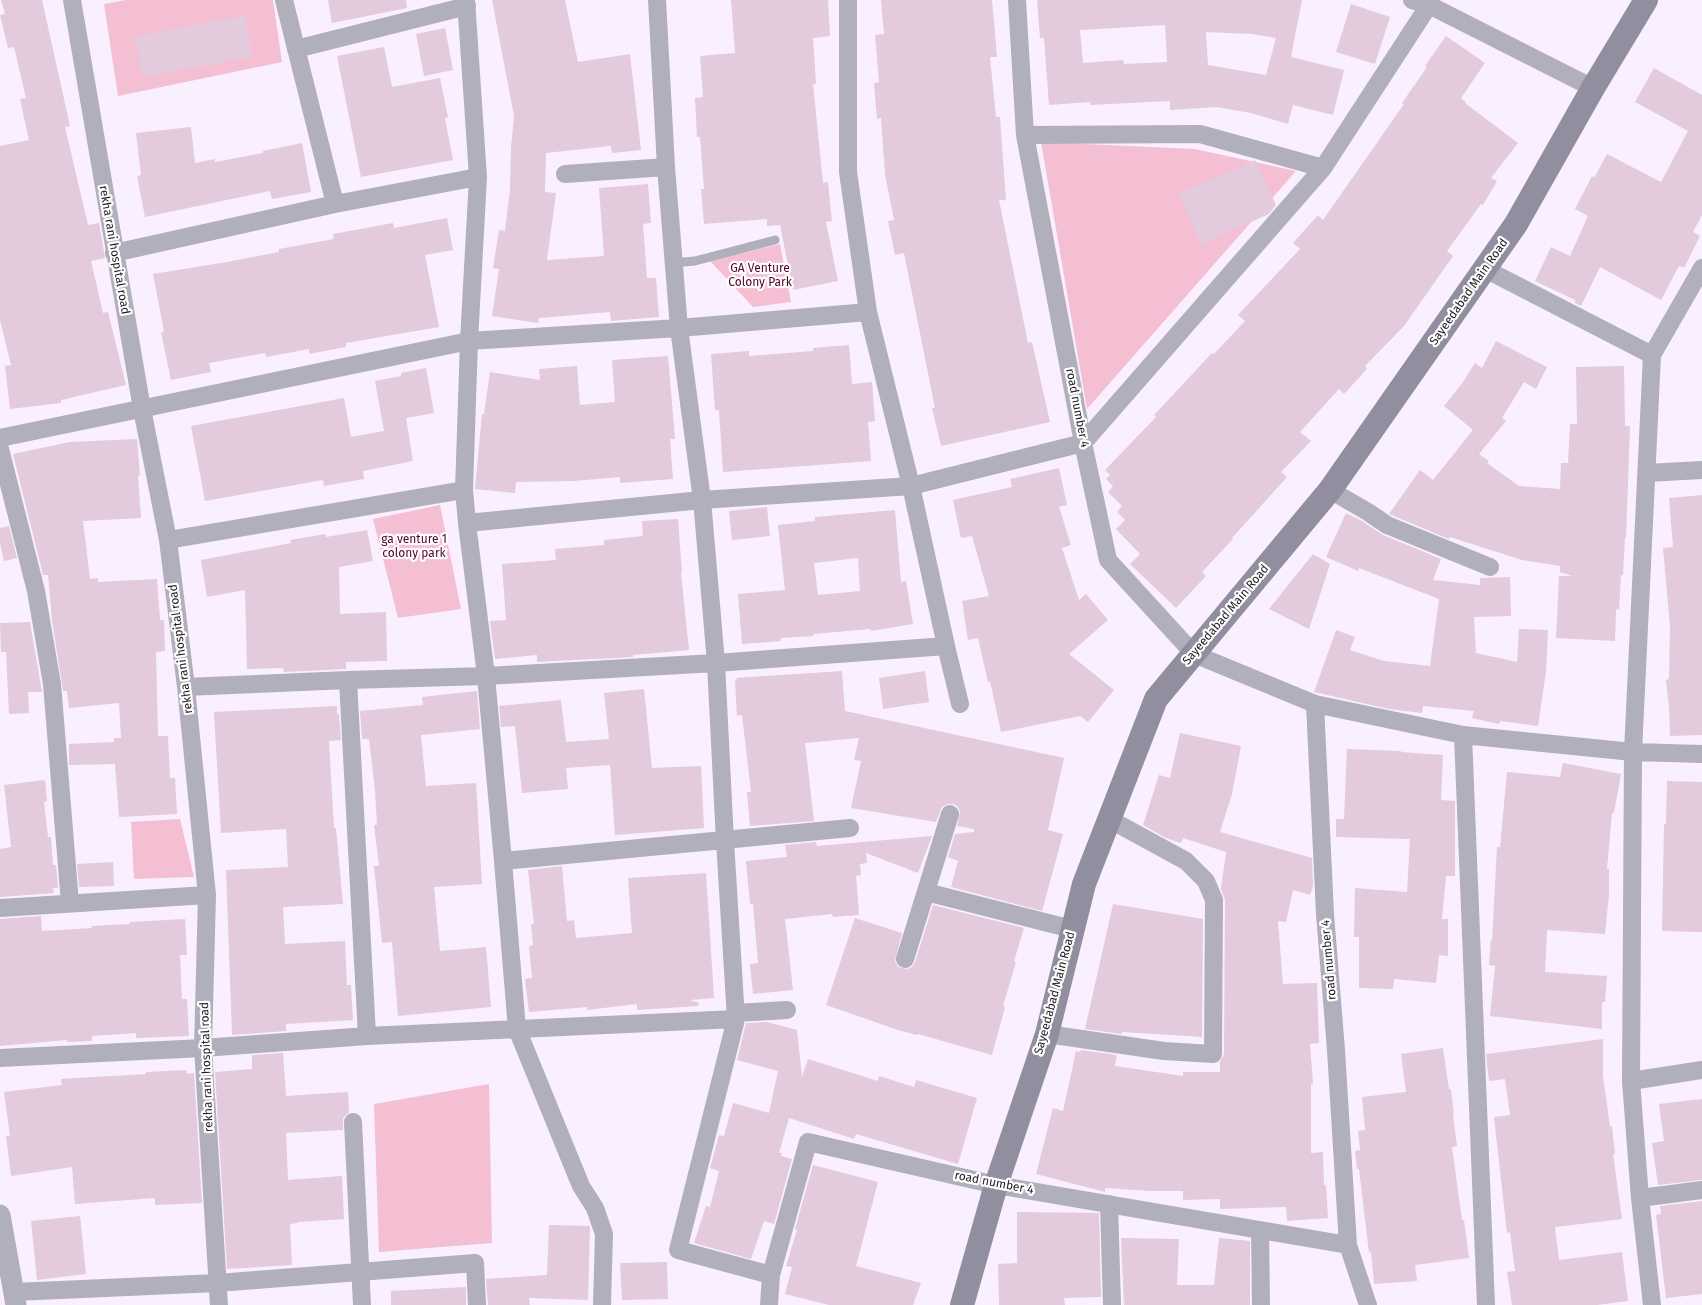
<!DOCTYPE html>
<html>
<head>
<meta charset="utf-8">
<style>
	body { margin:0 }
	canvas { display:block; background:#f9effe }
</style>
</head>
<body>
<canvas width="1702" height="1305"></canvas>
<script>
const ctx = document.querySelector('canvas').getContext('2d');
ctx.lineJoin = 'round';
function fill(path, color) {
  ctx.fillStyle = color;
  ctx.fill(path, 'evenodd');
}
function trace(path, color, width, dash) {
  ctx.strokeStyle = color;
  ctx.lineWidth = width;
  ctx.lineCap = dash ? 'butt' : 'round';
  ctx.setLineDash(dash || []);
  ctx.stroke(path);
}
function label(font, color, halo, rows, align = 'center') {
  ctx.font = font + ' "Fira Sans",sans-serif';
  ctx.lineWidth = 4.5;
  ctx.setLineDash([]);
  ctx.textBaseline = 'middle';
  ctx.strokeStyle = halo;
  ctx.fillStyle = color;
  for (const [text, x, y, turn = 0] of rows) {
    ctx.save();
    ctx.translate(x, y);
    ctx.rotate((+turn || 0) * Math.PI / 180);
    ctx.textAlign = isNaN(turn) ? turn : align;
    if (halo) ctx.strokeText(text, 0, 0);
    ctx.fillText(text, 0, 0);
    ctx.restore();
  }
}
const green = new Path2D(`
	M126,0H273L282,62L118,96L104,4Z
	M1041,142L1195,149L1296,171L1087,409Z
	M780,244L791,302L753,307L710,261Z
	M440,505L461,609L398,618L373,519Z
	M180,819L194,877L134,879L131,822Z
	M489,1084L492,1243L379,1252L374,1104Z`);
const building = new Path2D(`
	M1,0H42L70,126L65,127L88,225L99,223L105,258L91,261L103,313L108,312L126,385L61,400V403L10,409L5,366L11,365L0,320V146L29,140L20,99L26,98L14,47L8,48L0,15L5,14Z
	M328,0H406L407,8L332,23Z
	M492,0H565L578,62L630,54L641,150L612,153L611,146L546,153L545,192L556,193L547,260L604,256L599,188L648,184L651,223L643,224L647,278H656L659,317L611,321L610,312L539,318L538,323L492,316L499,269L493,268L499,230L505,231L510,189L511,147L514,116Z
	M731,0H828L830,36L813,38L816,84H813L823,183L828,182L832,221L826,222L838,281L793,290L780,225L767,226V219L704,224L701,189H704L700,137H697L695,98L703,97L700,56L735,53Z
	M881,0H992L997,57H990L996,117H1000L1006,200H999L1028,343L1032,342L1050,422L941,446L932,408H935L904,253L895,255L888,221L894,220L885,174L881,118L877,119L874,83L879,82L875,35L884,34Z
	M1037,0H1302L1291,57L1344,70L1333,115L1293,105L1288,124L1251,113L1216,107L1170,110V101L1090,105V102L1049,105L1044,38H1040ZM1165,25L1167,62L1124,64L1123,60L1083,63L1080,30ZM1206,32L1252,34L1276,38L1266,75L1208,65Z
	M1351,4L1390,17L1375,64L1336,52Z
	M245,16L252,57L142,77L135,36Z
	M445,28L453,70L424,76L416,34Z
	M1446,36L1485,63L1461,98L1466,102L1465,103L1518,143L1491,178L1497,181L1483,205L1481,204L1447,251L1453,256L1404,326L1365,366L1367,369L1344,394L1339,389L1300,432L1311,441L1281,472L1287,477L1232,538L1233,539L1202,572L1206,576L1176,608L1130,564L1140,554L1116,529L1125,520L1117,512L1122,506L1108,492L1113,486L1106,479L1110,475L1105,470L1156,417L1154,415L1212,353L1214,354L1245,321L1238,315L1300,249L1293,243L1318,215L1323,220L1404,104L1402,103L1427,67L1425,66Z
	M384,47L392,87L440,78L448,117L445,118L453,160L361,177L337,56Z
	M1654,68L1702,95V215L1693,232L1700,236L1684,268L1679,266L1661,300L1600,267L1581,306L1575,303V300L1535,281L1551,247L1570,256L1588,216L1575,209L1592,176L1594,178L1607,154L1661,182L1688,131L1635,102Z
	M191,127L195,163L215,159V162L263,153V151L302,143L311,192L272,199L270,191L145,217L137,176L141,175L136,133Z
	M1255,160L1276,205L1269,214L1201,244L1179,194Z
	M447,218L453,250L425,255L439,327L346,343V347L309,354V349L266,357L265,353L209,363L211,372L171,380L161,332H164L153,274L227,262L279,252V249L334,239L333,234L393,223L394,228Z
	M1496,341L1547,367L1536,389L1524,382L1502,418L1506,421L1479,454L1489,461L1487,463L1519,486L1560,489L1561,463H1568L1570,424H1577L1576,367L1624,366L1625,426H1630L1626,538H1625L1623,575H1621L1619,610L1616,609L1615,641L1556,638L1559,576H1572L1560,572V566L1522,560L1450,537L1449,539L1389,514L1420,470L1433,480L1473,430L1444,406L1463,382L1475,363L1482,368Z
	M849,345L852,384L872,382L875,421L868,422L871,461L723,472L719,410H715L711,354L749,351V356L813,351V348Z
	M668,356L675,439H670L673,479L620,483V477L574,481L516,482L515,493L475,489L482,414H484L490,372L540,380L539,369L577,366L580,405L615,402L612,360Z
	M426,368L434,413L406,418L413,461L363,471L364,479L324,486L323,480L205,501L191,426L344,398L351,437L384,431L375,381L401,376V373Z
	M137,439L140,475L138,476L141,518L83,521L90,579L98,578V582L157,579L160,620H164L165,651L156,652L158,736H168L170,778H175L177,814L119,817L115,764L69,765V744L114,742V738H121L119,703L69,708L67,691H63L52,620L48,575H43L13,454L70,442Z
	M1059,468L1067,505L1059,507L1071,545L1062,548L1079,600L1086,594L1108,620L1069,654L1114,690L1088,722L1080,716L1001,732L990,681L988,682L978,638L968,640L962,601L989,596L972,536L961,538L953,500L1012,487L1010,479Z
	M1702,495V735L1670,736L1669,707L1666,680L1669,679L1670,627L1663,548L1673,547L1669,498Z
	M767,507L770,536L732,540L729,511Z
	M895,510L901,582L906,581L913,624L871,631L870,629L813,634L814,636L781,638V641L742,644L738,594L785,590L778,525L815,521V517ZM858,558L860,591L818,595L814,563Z
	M1346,513L1362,521L1383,535L1441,559L1433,580L1480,585V578L1510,577L1511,616L1474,617L1476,653L1517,662L1519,629L1548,630L1546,671L1538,726L1500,721L1499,724L1472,718L1474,711L1423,706L1422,713L1389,709L1314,692L1336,630L1355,637L1350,650L1384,661L1430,666L1439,599L1359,568L1358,571L1326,557Z
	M678,519L682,573H681L689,650L633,655V657L537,662V655L495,659L490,621L506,620L502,564L556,560L555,549L604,545V540L643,536L642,521Z
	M9,526L17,558L4,561L0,543V528Z
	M367,530L373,561L339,567L340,614L386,612L387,661L346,662V669L284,672L283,668L247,669L245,590L207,597L201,560L291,543L290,540L325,534L326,537Z
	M1313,554L1330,564L1309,629L1269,609Z
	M30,622L42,692H28L29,713L9,714L6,652H1L0,623Z
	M842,671L845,711L1064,758L1048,830L1063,834L1042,911L951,887L958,861L948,857L955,834L974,832V829L957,826L960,812L958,807L954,804H948L942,807L936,822L851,808L861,761L854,760L859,738L805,743L814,821L750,826L747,792H751L742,715L737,716L735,681L737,680L736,678Z
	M925,671L929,702L883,709L879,678Z
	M644,689L652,768L701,766L704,828L615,835L610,765L566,768L568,789L522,793L515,726L501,727L499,706L561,700L566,742L609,739L604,693Z
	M477,691L480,729L421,735L426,786L476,783L482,884L434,887L440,951L486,947L491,1007L398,1016L392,942L382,943L374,866H379L374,825H377L375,790L369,739H362L360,711L423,705L422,697Z
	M337,706V714H339L341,740L329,741L334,828H336L343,904L283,907L285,944L345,941L347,985H351L353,1020L286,1024V1031L232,1035L226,870L288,867L286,829L221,833L214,712Z
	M1180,733L1241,746L1232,794L1220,832L1312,858L1313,886L1310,895L1293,890L1286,922L1278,921L1283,984L1317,983L1319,1043L1310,1044L1313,1084H1311V1153L1323,1152L1324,1185H1326L1328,1218L1287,1221L1286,1207L1220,1209V1199L1183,1200V1191H1152L1105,1188V1192L1036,1174L1053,1108L1063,1111L1076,1051L1080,1052L1081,1050L1117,1055L1115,1066L1183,1076V1072H1220V1062L1224,1054L1225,900L1221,889L1226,852L1183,838L1181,843L1166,838L1143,825L1159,775L1170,778Z
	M1347,749L1401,751V752L1443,755L1441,800L1455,801V876H1446L1442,919H1448V956L1439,955L1436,983L1394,979L1393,989L1359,988V937H1354L1355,888L1407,892L1410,839L1336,837V819H1344Z
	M1563,763L1621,774L1614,813H1612L1607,869H1609V894L1605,934L1547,930L1545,972L1607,976L1605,1002H1602V1029L1490,1016L1495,966L1489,965L1491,939L1492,940L1497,847H1500L1507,772L1560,777Z
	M45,780L47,801L44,802L48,837H51L53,865H56L58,888H53L54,893L0,897V849L11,847L4,785Z
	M1667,781L1702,782V932L1662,931L1664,824H1666Z
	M932,836L918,873L866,853L867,863L860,864L861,875L856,876L859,915L833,917L832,914L785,919L793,990L753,994L750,964L758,963L753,904H750L746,861L787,857L785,845L816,842L817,846Z
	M113,862L114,886L79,887L77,864Z
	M562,866L567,921L574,920L576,938L632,933L628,878L706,873L714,998L690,1000L699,1003L698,1006L637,1010V1004L587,1010V1007L529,1012L525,979L532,978L529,946L533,945L531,924H534L528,870Z
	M1113,904L1203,919L1202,1037L1122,1032V1034L1085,1029Z
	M933,905L1024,928L1014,961L1016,962L1003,1006L1005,1007L992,1055L918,1034L917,1035L898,1030L826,1005L855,918L902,933L895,961L898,967L907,969L912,967L915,962Z
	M41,916L42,931L92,928L91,926L130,924V922L185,919L187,955H180L182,999H187L189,1036L136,1038V1033L92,1036V1041L67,1042V1040L0,1046V919Z
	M767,1022L797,1030L802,1077L808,1059L878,1081L879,1076L914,1087L916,1080L977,1098L958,1164L856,1134L854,1139L789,1118L779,1153H782L781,1156L792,1159L774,1224L764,1221L751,1259L694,1243L706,1206L710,1207L719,1171L710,1168L719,1135L724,1136L733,1103L769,1113L778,1071L737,1060L746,1023Z
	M1603,1039V1076L1610,1127L1612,1126L1615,1154H1613L1622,1219L1555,1227L1559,1260L1622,1252L1628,1301L1597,1305H1512L1507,1272L1515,1271L1510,1232L1507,1233L1494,1117L1510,1115L1505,1079L1489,1081L1486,1054Z
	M1443,1048L1449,1089H1451L1454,1115H1453L1457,1146L1452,1147L1462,1220H1464L1469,1258L1415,1265L1417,1281L1374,1284L1371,1252L1369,1253L1359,1169H1357L1355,1151L1360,1150L1358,1131L1365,1130L1362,1097L1406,1092L1401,1054Z
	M283,1053L286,1096L348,1092L349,1112L343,1118V1130L286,1133L288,1180L342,1176L344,1219L298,1222V1223L290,1224L292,1265L227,1269L215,1072L252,1069V1055Z
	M186,1070L187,1074L194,1073L202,1203L155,1205V1198L75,1204L72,1167L11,1176L6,1136H10L4,1092L62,1085L61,1079L146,1074V1072Z
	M1702,1099V1180L1658,1185L1652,1143L1664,1141L1659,1104Z
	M813,1165L878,1182L856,1266L921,1283L913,1305H829L785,1294L792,1267L786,1266L797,1230L795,1229Z
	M1702,1201V1294L1666,1298L1656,1215L1661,1214L1660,1206Z
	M1017,1212L1099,1213L1101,1297L1064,1298L1065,1305H999L998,1264L1017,1263Z
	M80,1216L86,1274L37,1280L31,1221Z
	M549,1225L590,1226L588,1300L529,1298L530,1305H488L486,1279L547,1275Z
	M1121,1238L1179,1239L1177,1285H1214L1219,1238L1250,1241V1305H1124Z
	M667,1262L668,1299L622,1300L620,1263Z
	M466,1287V1305H391V1291Z`);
const service = new Path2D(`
	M673,263L695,261L775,240`);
const minor = new Path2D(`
	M72,0L142,409L168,540L186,687L207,895L203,1048L219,1305
	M284,0L335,204
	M466,0L478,177L469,341L464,490L467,523L486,676L503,861L517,1029L581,1186L595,1208L604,1234L602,1305
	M657,0L666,167L679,328L702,500L716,663L725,841L736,1019L678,1250L771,1275
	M1017,0L1025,135L1083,443L1108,560L1194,654L1315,704L1463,735L1633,752L1702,754
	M1412,0L1429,5L1593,88
	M296,49L467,6
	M1025,135L1200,134L1323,168
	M565,174L666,167
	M114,253L335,204L478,177
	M1485,269L1652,355
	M0,438L469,341L679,328L868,312
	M0,449L36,591L52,684L70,903
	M1647,473L1702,470
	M1330,490L1368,512L1387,525L1490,567
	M467,523L702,500L911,486L1083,443L1323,168L1429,5
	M168,540L464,490
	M946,646L960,704
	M348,680L367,1036
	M186,687L348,680L486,676L716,663L946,646L911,486L868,312L848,172V0
	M1315,704L1325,914L1336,1050L1348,1245
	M1463,735L1486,1305
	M503,861L850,828
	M926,892L1072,929
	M0,908L207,895
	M905,959L950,814
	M736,1013L787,1010
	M1047,1034L1164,1051L1213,1054L1214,900L1206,881L1186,861L1109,819
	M0,1058L203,1048L367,1036L736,1019
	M1631,1081L1702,1070
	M353,1122L362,1305
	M1640,1198L1702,1190
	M1109,1204L1112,1305
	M1260,1230L1261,1305
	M15,1292L217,1283L475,1263L477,1305
	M769,1305L771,1275L808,1142L996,1185L1348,1245L1368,1305
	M1652,1305L1640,1198L1631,1081L1633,752L1652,355L1702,268`);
const tertiary = new Path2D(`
	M0,1215L16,1305`);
const secondary = new Path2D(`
	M962,1305L996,1185L1047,1034L1084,884L1156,699L1330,490L1516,224L1593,88L1646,0`);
const streetNames = [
	["rekha rani hospital road",114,250,80],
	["Sayeedabad Main Road",1469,292,-55],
	["road number 4",1077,408,79],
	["Sayeedabad Main Road",1226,615,-50],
	["rekha rani hospital road",181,649,-97],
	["road number 4",1329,960,-95],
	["Sayeedabad Main Road",1055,993,-75],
	["rekha rani hospital road",207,1067,-92],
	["road number 4",994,1183,11]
];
const parkNames = [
	["GA Venture",760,269],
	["Colony Park",760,283],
	["ga venture 1",414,540],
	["colony park",414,554]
];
fill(green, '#f5bfd3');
fill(building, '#e3cadd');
trace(service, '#b1afbb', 9);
trace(minor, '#b1afbb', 18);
trace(tertiary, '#b1afbb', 21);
trace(secondary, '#918e9f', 24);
label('12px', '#201a23', '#fff', streetNames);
label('12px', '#54032f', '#fff', parkNames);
</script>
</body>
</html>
